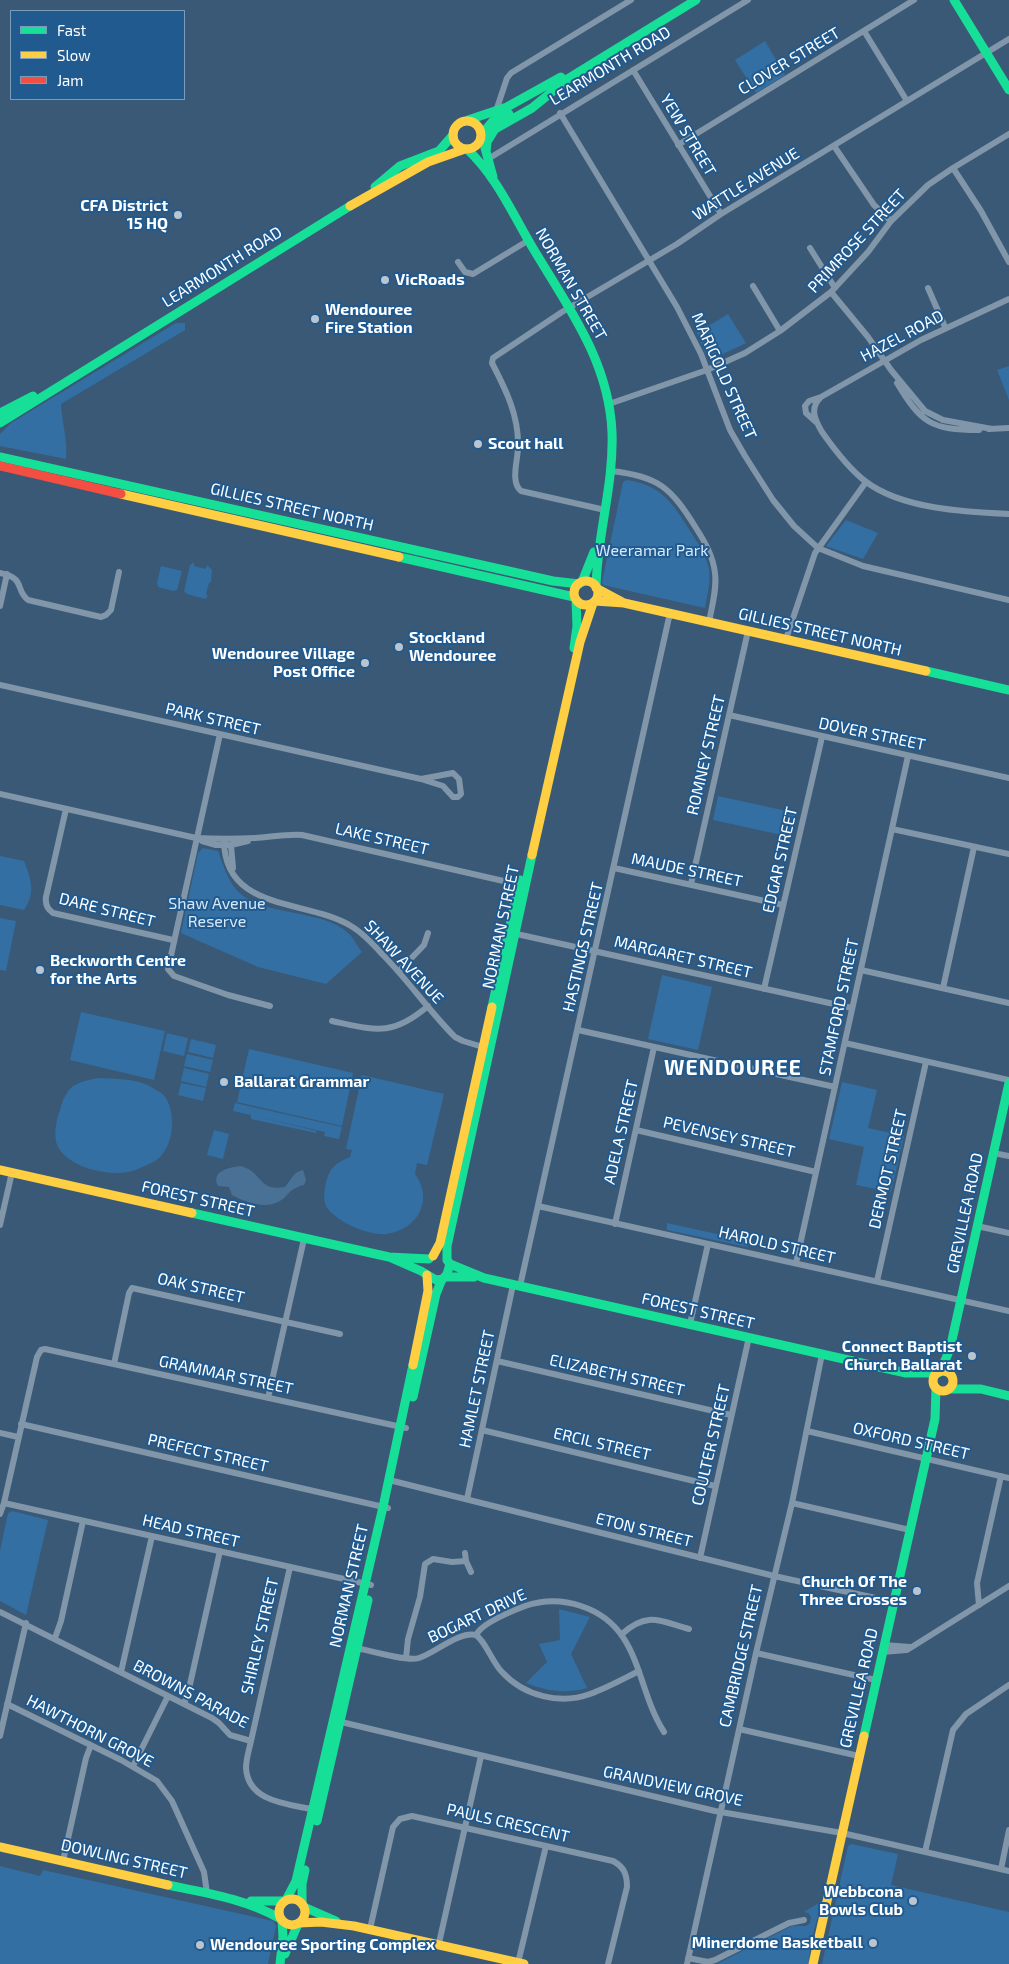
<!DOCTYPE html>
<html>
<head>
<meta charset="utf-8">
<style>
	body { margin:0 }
	#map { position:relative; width:1009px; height:1964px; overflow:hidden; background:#3a5976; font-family:"Exo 2",sans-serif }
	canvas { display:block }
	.legend { position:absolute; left:10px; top:10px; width:175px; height:90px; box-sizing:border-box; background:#215a8f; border:1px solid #7a9cbc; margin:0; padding:6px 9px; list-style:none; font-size:15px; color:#fff }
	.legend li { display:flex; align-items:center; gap:10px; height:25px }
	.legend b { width:25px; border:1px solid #7a9cbc }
</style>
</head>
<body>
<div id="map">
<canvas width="1009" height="1964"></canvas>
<ul class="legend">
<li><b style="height:6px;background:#16e098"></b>Fast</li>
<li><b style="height:6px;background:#ffcf43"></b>Slow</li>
<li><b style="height:6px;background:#f24e42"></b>Jam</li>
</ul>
</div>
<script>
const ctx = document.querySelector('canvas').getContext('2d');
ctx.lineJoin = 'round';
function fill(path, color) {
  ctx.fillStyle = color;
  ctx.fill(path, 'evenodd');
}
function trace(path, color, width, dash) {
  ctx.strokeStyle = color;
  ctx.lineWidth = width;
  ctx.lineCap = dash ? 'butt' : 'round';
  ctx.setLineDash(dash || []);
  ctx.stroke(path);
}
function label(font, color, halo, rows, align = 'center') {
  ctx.font = font + ' "Exo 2",sans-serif';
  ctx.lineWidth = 4;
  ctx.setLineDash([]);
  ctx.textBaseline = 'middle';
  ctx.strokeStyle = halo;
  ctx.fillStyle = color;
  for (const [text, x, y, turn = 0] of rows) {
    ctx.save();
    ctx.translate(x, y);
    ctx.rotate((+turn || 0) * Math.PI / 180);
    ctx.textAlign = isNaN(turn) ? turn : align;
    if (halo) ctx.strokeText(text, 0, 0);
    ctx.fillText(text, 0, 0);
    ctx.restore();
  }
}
const green = new Path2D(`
	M765,41L785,75L756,93L735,60Z
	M728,314L746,343L712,359L707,357L697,333Z
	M176,323H185V330L61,404C62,423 68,441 66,459L0,446V434L11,423Z
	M1009,366V400L997,370Z
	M627,480C661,485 673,503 690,531C698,543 706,555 709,569C711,582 707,595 705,608L603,585L602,582L623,482Z
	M846,520L878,533L863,559L826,546Z
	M194,562V566L206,569L207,565L212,570L211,582L209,583L206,594L208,596L205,599L187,594L184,591L190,565Z
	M161,566L182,571L177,590L173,591L158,587L157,583Z
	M718,796L796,813L791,837L713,820Z
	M203,848L218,851C224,867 229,885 242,895C269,916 324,910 348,933C353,937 357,946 362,952L326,984L258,967L181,933L198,853Z
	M0,856L24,861C31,879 36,893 24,910L0,905Z
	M0,918L16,921L6,971L0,970Z
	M662,975L712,987L698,1050L648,1039Z
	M81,1012L165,1031L154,1080L70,1060Z
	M167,1033L188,1038L184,1056L163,1051Z
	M191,1039L216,1045L213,1058L188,1052Z
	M249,1049L353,1073L342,1126L237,1102Z
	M187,1054L213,1060L210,1072L184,1066Z
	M184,1068L209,1074L206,1087L181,1081Z
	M362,1075L444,1094L427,1165L417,1163L415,1174C434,1200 418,1229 387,1234C370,1236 339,1223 328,1209C323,1203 324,1195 325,1187C329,1168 334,1164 350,1157L352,1150L346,1149Z
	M97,1078C115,1079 137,1078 153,1088C156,1090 163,1093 165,1097C178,1115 173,1155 151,1163C141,1168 130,1173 118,1173C98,1173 69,1166 58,1147C53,1137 56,1120 60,1110C62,1101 67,1089 75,1085C82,1081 90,1080 97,1078Z
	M842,1082L877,1090L868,1128L904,1136L891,1192L856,1185L864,1147L829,1139Z
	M181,1083L206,1088L203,1101L178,1095Z
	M235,1103L342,1127L339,1139L324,1136L325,1132L259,1117L317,1131L316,1133L251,1119V1115L233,1111Z
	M214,1130L229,1134L223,1159L207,1155Z
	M667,1223L748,1241V1247L667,1230Z
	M12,1511L48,1520L26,1615L0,1601V1551L8,1513Z
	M559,1609L590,1617L571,1654L587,1688C566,1694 546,1691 526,1683L547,1662L539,1644L560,1640Z
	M851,1844L898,1854L891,1885L1009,1912V1964H822L848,1846Z
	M0,1866L40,1876L43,1870L273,1921L276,1926L268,1964H0Z
	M822,1901L813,1934L808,1964H717L792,1926H806L810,1923L811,1917L808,1913L804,1912Z`);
const water = new Path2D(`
	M240,1166C263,1171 257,1192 285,1187C291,1180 293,1172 303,1170L306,1180L304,1185C287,1189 289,1197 278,1202C264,1209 245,1202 232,1195L229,1187L218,1186C211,1171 228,1168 240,1166Z`);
const street = new Path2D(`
	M864,31L907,101
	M633,70L721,214
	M496,111L507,78L511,73L631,0
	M560,113L677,307L701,354L730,430L745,456L773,500L794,526L818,548L863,566L1009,600
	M678,145L914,0
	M834,146L874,205L891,221
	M488,159L748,0
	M953,168L981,211L1009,262
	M810,248L835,288
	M458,262L465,272L473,274L529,240
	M753,286L780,331
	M928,288L945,327
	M831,292L868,337L891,370L925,411L943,420L992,429
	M1009,299L921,340L821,397C809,408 815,420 822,432C834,449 848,468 865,481C901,509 965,512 1009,514
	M897,383C921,423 931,430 979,430
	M609,404L707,370L745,353L780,331L831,292L868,252L891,221L928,185L953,168L1009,134
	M816,422L806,413L805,406L809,401L821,397
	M989,429L1009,428
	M611,471C659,476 671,488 696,528C705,542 713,556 715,573C717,589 712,606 709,622
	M605,510L521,491C510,482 518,460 518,447C519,416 506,390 492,363L493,358L562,312L677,244L721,214L1009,39
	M0,573C27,579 14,589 28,600L101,617L106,615L111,610L119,572
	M0,606L7,574
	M786,639L815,553L866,482
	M0,685L421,779L443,786L453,797H458L461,794L459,779L453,773L421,779
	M729,715L1009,778
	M220,734L168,969L174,976L228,995L270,1006
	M0,794L196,838C216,839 236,839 255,838C271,837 286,834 302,835L521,885
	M66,809L46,897C45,904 47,909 53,913L173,940
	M892,829L1009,854
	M224,839C223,912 307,899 351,926C363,933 373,944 382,954C408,980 429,1011 455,1037L463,1041L486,1048
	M202,841L216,845H229
	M233,868L231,845L248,841
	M614,868L783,905
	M691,884L748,631
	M512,933L852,1008
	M861,970L1009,1003
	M399,971L424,945L428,933
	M943,988L974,847
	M764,989L822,737
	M332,1021C375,1030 392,1037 428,1006
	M578,1030L835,1087
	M845,1043L1009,1080
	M636,1130L816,1172
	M993,1153L1009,1156
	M538,1206L1009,1311
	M615,1224L654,1047
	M0,1225L12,1172
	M977,1226L1009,1233
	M796,1263L908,756
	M877,1281L926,1062
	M520,1286L670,613
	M690,1324L708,1244
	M497,1361L731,1415
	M114,1364L129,1293L132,1288L340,1334
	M268,1398L304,1239
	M21,1424L388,1508
	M482,1430L715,1486
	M807,1431L1009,1478
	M0,1433L18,1437
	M389,1480L774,1576L894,1602
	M467,1499L513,1285
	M4,1503L371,1585
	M792,1503L910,1530
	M0,1514L4,1503L37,1357L41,1350L45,1349L406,1428
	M465,1553L466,1561L471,1572
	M700,1558L749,1337
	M979,1605L977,1583L1001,1476
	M0,1612L212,1718L219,1723L230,1735L251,1741C249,1750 246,1759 246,1768C248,1803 290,1804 315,1810
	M622,1634C647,1611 660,1621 689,1629
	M476,1635C486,1642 492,1662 502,1672C524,1696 560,1705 590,1694C607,1688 623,1679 639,1671
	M55,1638L61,1621L83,1521
	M884,1645L910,1647
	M353,1647C367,1650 407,1662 419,1658C435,1653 459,1631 476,1635C482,1623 512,1611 525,1606C543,1600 563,1600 581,1606C642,1626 635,1687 664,1732
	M882,1652L907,1650L1009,1586
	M756,1653L876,1680
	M406,1658L408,1639L420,1597L425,1564L433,1559L452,1562L466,1561
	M121,1672L152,1536
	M7,1704L121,1760L157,1781L172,1801L204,1872L207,1893
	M184,1704L188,1693L220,1551
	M337,1721L715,1811L842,1833L1009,1871
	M739,1729L859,1756
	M0,1736L26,1623
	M251,1741L290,1567
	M133,1766L168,1696
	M925,1852L953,1730L966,1714L1009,1685
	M63,1861L86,1758L91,1745
	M1001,1869L1009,1830
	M370,1929L393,1827L400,1819L412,1816L613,1861C624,1867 627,1874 627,1887L608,1964
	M439,1943L481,1756
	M688,1958L708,1962L715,1960L789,1923L804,1920
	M518,1963L546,1846
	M687,1964L756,1653L792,1503L822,1354`);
const fast = new Path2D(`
	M954,0L1009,90
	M468,120L507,107L561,77
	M482,134L493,121L509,114
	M485,148L493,177
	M467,149C497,177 513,215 534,250C569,308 609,362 612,432C614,485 597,535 596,587
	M486,152L487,142L495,129L532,108L569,78L696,0
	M375,187L400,166L439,151L453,135
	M0,413L33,396
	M0,423L350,206
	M0,457L553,581L579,584
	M399,557L574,597
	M582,582L594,552
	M574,648L577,626L576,600
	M926,671L1009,690
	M492,1007L520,880
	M192,1213L389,1257L429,1259
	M389,1257L421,1271L436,1280L443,1279L447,1274L450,1264L447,1260V1246L532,855
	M450,1264L484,1278L906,1373H938
	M446,1277H474
	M940,1372L950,1349L1009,1083
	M949,1389H981L1009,1396
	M413,1397L436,1294L442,1279
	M864,1736L935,1419L936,1388
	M317,1821L368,1600
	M168,1885C207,1893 246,1899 281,1919
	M286,1900L296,1881L383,1507L413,1365
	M251,1901H285
	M302,1904V1884L305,1870
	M304,1907L336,1921
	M285,1954L298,1924
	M280,1964L283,1937L282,1920`);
const slow = new Path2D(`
	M453 135a14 14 0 1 1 28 0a14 14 0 1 1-28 0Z
	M350,206L428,162L465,149
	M121,494L399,557
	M574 593a12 12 0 1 1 24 0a12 12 0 1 1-24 0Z
	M596,588L624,603
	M595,601L624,603L926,671
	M532,855L580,642L593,603
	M0,1170L192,1213
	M433,1256L440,1243L492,1007
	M413,1365L428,1291L427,1275
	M933 1381a10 10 0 1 1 20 0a10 10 0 1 1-20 0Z
	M0,1847L168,1885
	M279 1912a13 13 0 1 1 26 0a13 13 0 1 1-26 0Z
	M299,1923L321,1922L354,1926L524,1964
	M813,1964L864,1736`);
const jam = new Path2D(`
	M0,466L121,494`);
const markers = [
	[178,215,5,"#bac5cf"],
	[385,280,5,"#bac5cf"],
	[315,319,5,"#bac5cf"],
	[478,444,5,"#bac5cf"],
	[399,647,5,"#bac5cf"],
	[365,663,5,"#bac5cf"],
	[40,970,5,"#bac5cf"],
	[224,1082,5,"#bac5cf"],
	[972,1356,5,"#bac5cf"],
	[917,1591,5,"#bac5cf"],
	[913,1901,5,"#bac5cf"],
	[873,1943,5,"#bac5cf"],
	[200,1945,5,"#bac5cf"]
];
const streetNames = [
	["CLOVER STREET",789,61,-31],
	["LEARMONTH ROAD",610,66,-31],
	["YEW STREET",688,135,59],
	["WATTLE AVENUE",746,184,-32],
	["PRIMROSE STREET",857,241,-47],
	["LEARMONTH ROAD",222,267,-32],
	["NORMAN STREET",571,284,60],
	["HAZEL ROAD",902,336,-28],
	["MARIGOLD STREET",724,376,66],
	["GILLIES STREET NORTH",292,507,13],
	["GILLIES STREET NORTH",820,632,13],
	["PARK STREET",213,719,13],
	["DOVER STREET",872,734,12],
	["ROMNEY STREET",706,755,-77],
	["LAKE STREET",382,839,13],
	["EDGAR STREET",780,860,-77],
	["MAUDE STREET",687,870,12],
	["DARE STREET",107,910,14],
	["NORMAN STREET",501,927,-78],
	["HASTINGS STREET",583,947,-77],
	["MARGARET STREET",683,957,13],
	["SHAW AVENUE",404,962,47],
	["STAMFORD STREET",839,1007,-78],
	["ADELA STREET",621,1132,-77],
	["PEVENSEY STREET",729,1137,13],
	["DERMOT STREET",888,1169,-77],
	["FOREST STREET",198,1199,13],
	["GREVILLEA ROAD",965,1213,-78],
	["HAROLD STREET",777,1245,13],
	["OAK STREET",201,1288,13],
	["FOREST STREET",698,1311,13],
	["GRAMMAR STREET",226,1375,12],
	["ELIZABETH STREET",617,1375,13],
	["HAMLET STREET",477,1389,-78],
	["OXFORD STREET",911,1441,13],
	["ERCIL STREET",602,1444,13],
	["COULTER STREET",711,1445,-77],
	["PREFECT STREET",208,1453,13],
	["ETON STREET",644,1530,14],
	["HEAD STREET",191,1531,13],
	["NORMAN STREET",349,1586,-77],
	["BOGART DRIVE",477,1616,-25],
	["SHIRLEY STREET",260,1636,-77],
	["CAMBRIDGE STREET",741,1656,-77],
	["GREVILLEA ROAD",859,1688,-77],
	["BROWNS PARADE",191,1694,28],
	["HAWTHORN GROVE",90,1731,27],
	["GRANDVIEW GROVE",673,1786,12],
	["PAULS CRESCENT",508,1823,13],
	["DOWLING STREET",124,1859,13]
];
const poiNames = [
	["CFA District",168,206,"right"],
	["15 HQ",168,224,"right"],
	["VicRoads",395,280],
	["Wendouree",325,310],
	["Fire Station",325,328],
	["Scout hall",488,444],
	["Stockland",409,638],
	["Wendouree",409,656],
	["Wendouree Village",355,654,"right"],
	["Post Office",355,672,"right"],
	["Beckworth Centre",50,961],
	["for the Arts",50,979],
	["Ballarat Grammar",234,1082],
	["Connect Baptist",962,1347,"right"],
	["Church Ballarat",962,1365,"right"],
	["Church Of The",907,1582,"right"],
	["Three Crosses",907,1600,"right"],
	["Webbcona",903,1892,"right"],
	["Bowls Club",903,1910,"right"],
	["Minerdome Basketball",863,1943,"right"],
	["Wendouree Sporting Complex",210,1945]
];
const parkNames = [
	["Weeramar Park",652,551],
	["Shaw Avenue",217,904],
	["Reserve",217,922]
];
const districtNames = [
	["WENDOUREE",733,1068]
];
fill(green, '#336fa3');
fill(water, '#497195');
trace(street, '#8196a9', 6);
trace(fast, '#16e098', 9);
trace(slow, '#ffcf43', 9);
trace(jam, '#f24e42', 9);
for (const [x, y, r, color] of markers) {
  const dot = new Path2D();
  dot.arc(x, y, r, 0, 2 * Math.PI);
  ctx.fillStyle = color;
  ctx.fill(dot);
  trace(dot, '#215a8f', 2);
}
label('16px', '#fff', '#215a8f', streetNames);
label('bold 16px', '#fff', '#215a8f', poiNames, 'left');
label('16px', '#d6e9f9', '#215a8f', parkNames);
ctx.letterSpacing = '1px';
label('bold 21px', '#fff', '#215a8f', districtNames);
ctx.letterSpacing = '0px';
</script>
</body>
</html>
